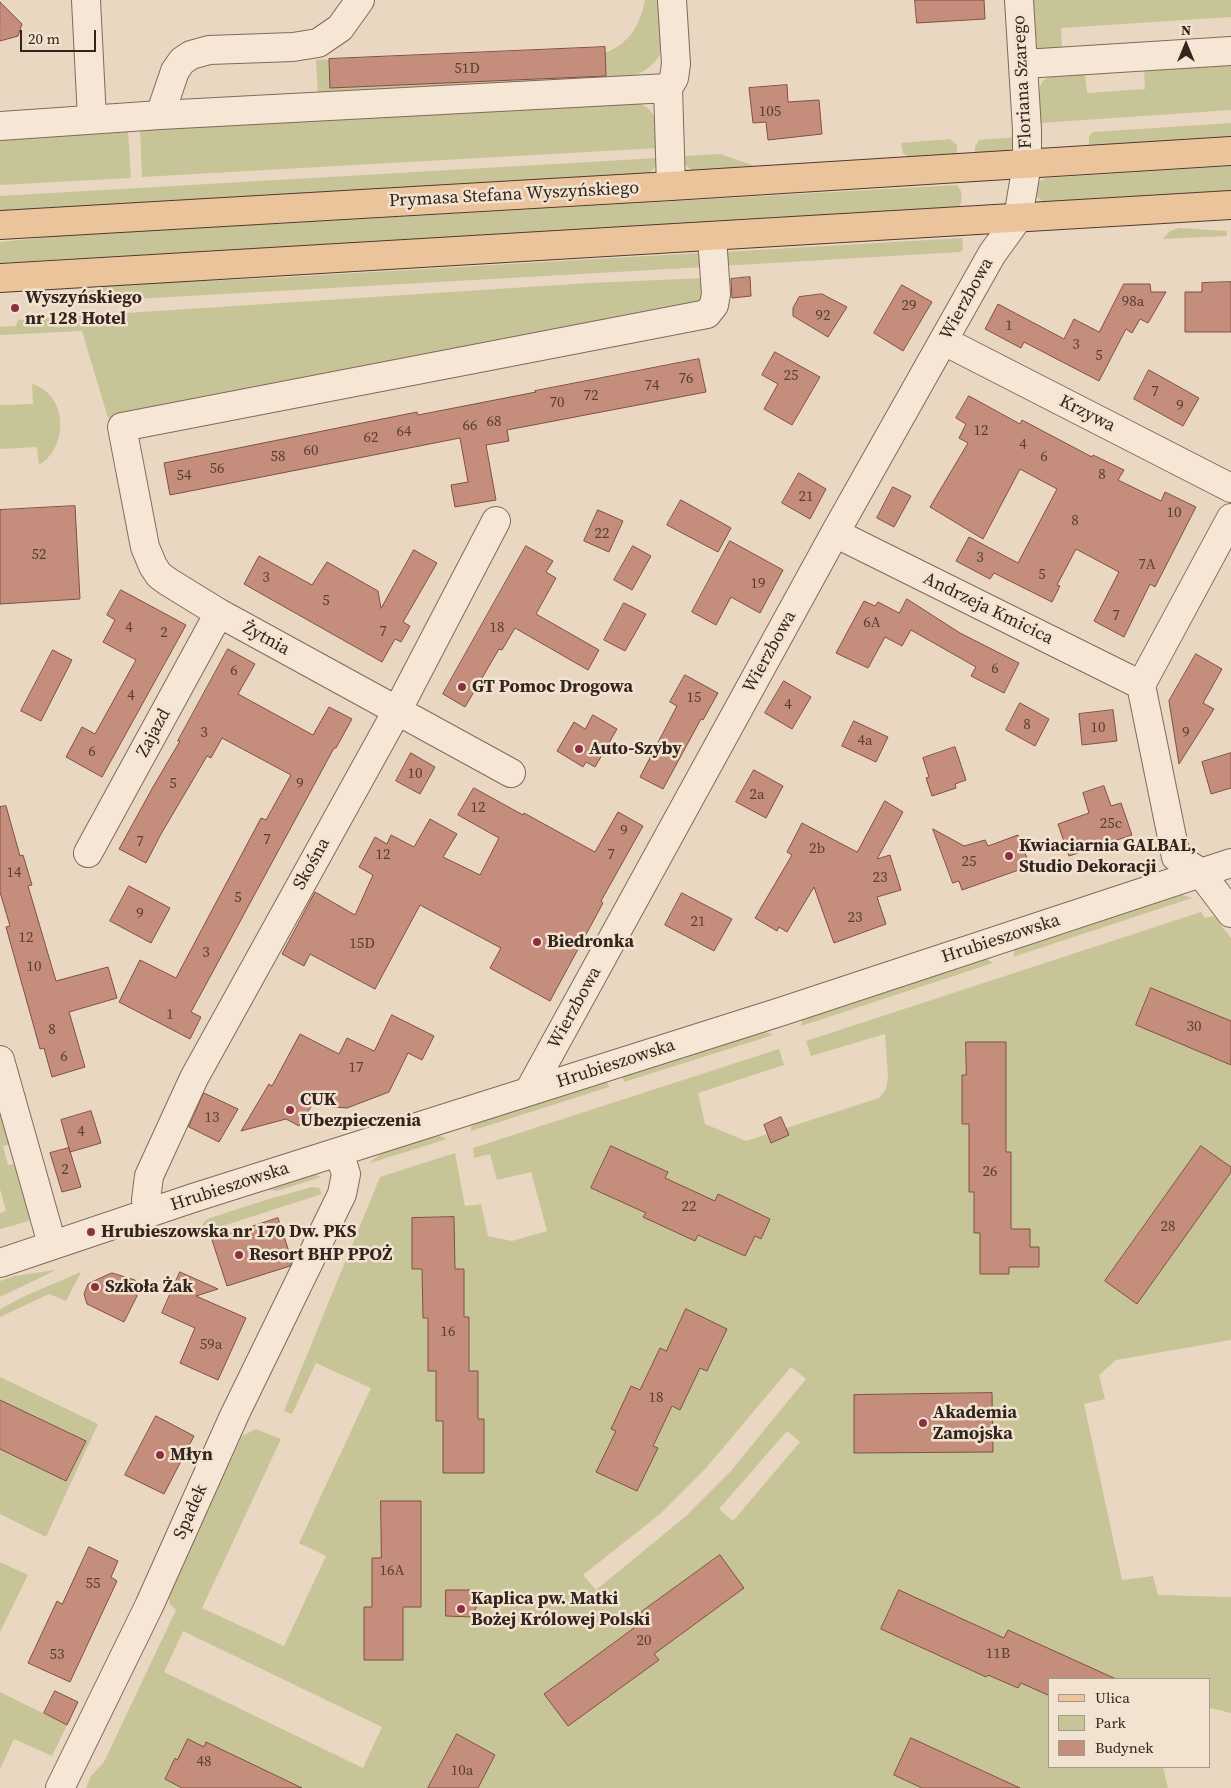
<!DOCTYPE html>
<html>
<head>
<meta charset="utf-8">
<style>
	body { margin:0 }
	#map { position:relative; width:1231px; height:1788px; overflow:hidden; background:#ead7c2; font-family:"Source Serif 4",serif }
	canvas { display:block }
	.legend { position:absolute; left:1048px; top:1678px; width:162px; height:90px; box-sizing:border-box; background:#f2e3d1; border:1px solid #a69789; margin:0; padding:6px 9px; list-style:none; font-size:15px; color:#33241e }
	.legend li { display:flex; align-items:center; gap:10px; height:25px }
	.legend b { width:25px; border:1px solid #a69789 }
	.north { position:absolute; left:1161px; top:20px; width:50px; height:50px; -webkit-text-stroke:4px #f2e3d1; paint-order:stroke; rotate:0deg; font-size:14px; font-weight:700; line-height:20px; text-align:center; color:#33241e }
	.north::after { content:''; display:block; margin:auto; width:18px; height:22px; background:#33241e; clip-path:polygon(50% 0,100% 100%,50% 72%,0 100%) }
	.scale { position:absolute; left:20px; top:30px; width:76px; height:22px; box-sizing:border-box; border:2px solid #33241e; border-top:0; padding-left:6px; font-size:15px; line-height:18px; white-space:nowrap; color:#33241e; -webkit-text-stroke:4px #f2e3d1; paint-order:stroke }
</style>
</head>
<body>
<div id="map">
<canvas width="1231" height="1788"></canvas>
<ul class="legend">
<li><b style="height:6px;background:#ebc49c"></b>Ulica</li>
<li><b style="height:14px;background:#c7c497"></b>Park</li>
<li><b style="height:14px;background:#c58d7b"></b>Budynek</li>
</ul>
<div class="north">N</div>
<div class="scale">20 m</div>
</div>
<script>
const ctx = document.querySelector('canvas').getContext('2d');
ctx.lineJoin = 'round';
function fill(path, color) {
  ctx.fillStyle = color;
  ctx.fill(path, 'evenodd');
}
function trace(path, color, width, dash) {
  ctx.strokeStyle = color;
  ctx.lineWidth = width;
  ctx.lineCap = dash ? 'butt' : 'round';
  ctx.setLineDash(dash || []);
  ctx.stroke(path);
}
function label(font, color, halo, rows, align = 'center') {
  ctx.font = font + ' "Source Serif 4",serif';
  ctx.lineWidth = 5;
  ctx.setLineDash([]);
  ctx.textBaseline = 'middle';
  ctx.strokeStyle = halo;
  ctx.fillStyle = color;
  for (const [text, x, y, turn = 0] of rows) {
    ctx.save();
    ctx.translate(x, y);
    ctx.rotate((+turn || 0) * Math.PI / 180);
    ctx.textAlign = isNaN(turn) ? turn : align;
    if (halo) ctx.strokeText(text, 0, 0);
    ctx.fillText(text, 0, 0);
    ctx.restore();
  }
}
const green = new Path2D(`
	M645,0H659L661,51C656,66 642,73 628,78L318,96L316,60L605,53C630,43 640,25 645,0Z
	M1033,0H1231V17L1061,28L1062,52L1039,50L1037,47Z
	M1231,65V110L1040,123C1038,73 1036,77 1085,73L1087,93L1145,89L1144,69Z
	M635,102C660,111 658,125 658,148L142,177L140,129Z
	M1231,123V139L1089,148V136L1093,132Z
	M128,130L131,178L0,185V138Z
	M1017,137C1013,158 992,153 975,155V146L979,140Z
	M950,139L957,145V155L910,158L903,153L901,143Z
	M720,154L755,166V168L693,171L685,165L683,156Z
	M658,158V164L649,173L0,213V196Z
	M1231,166V191L1044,203L1037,197L1035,191L1038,182L1046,178Z
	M957,185C963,192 963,199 959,208C640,228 320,245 0,263V242L60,236Z
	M1179,228L1227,231V236L1163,239L1170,231Z
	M962,238L963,249L960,252L721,266L723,252Z
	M699,253L705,267L63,303L57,300L110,285L271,278Z
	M705,278L707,295L693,309L108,418L82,331L0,335V327L16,326L18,320L590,283Z
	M32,384C68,394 69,448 39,465L37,447L0,449V405L33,404Z
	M1180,894L1192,898L1013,957L1015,948Z
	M1201,912L1205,918L1214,916L1231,938V1340L1116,1360L1099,1375L1105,1399L1084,1404L1122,1580L1153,1576L1158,1595L1231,1597V1713L1210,1708V1679H1050V1767H1163L1168,1788H86L91,1776L104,1762L176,1610L170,1604L168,1595L242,1436L256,1429L281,1439L202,1608L284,1646L326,1556L299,1543L371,1388L316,1363L292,1414L284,1411L380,1177L455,1153L465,1206L481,1204L488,1236L512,1241L547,1231L531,1172L497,1180L490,1154L474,1158L473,1148L779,1049L784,1065L698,1093L705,1124L746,1141L879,1098L886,1089L888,1077L885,1034L811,1056L806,1041ZM791,1367L806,1379L730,1472L686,1516L596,1590L583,1575L660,1514L706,1468ZM787,1431L800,1442L733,1521L719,1509ZM183,1631L382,1727L363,1768L164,1672Z
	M985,958L993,963L801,1026L802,1021L807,1015Z
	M764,1031L773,1035L624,1082L621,1074Z
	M606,1079L609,1087L471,1131V1127L478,1121Z
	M0,1104L11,1144L3,1146L8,1165L17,1164C22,1183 29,1201 29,1221L0,1229V1213L6,1211L0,1189Z
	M437,1135L447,1139L370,1163C386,1145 415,1142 437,1135Z
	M315,1174L321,1177L277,1191L266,1189L308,1175Z
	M312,1187L319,1188L322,1194L204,1232L202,1225L207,1219L269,1199Z
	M56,1270L0,1297V1281L14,1276Z
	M81,1272L66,1301L49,1294L0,1317V1309L27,1295Z
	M0,1377L98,1424L46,1537L0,1514Z
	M0,1562L28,1575L0,1632Z
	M0,1692L67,1725L52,1756L14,1739L0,1769Z`);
const building = new Path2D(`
	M915,0H984L985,19L917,23Z
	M0,2L22,24L18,36L0,41Z
	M605,47L606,76L330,88L329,59Z
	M787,85L788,102L819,100L822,134L768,140L766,122L753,123L749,88Z
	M750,277L751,296L732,298L731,279Z
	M1231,282V332H1185V292H1202V283Z
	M1124,284H1150L1151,292H1166L1148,323L1140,319L1132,333L1126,329L1099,381L1024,342L1021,348L985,329L998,304L1064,339L1074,319L1099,332Z
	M902,285L932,302L903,351L874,333Z
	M822,294L847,307L828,337L793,316V308L799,297Z
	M775,352L820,377L792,425L764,409L778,384L762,375Z
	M699,359L706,392L507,430L509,441L486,445L496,500L455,507L451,485L468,482L460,438L170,495L164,463L417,412L418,415L536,392L535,391Z
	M1149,370L1199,398L1183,426L1134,399Z
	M969,396L1020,424L1022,420L1092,457L1093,455L1124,470L1118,480L1161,501L1165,492L1196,507L1155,587L1150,584L1124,637L1094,621L1119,572L1076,549L1057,585L1060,586L1052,602L994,573L990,579L956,561L969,537L1018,563L1057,489L1020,469L983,539L930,507L968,443L959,438L966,424L956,418Z
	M799,473L826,489L810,519L782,503Z
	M893,487L911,496L894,527L877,518Z
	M681,500L731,528L718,552L667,525Z
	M75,506L80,599L0,604V510Z
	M598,510L623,521L609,552L584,541Z
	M730,541L783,570L760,613L731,597L716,625L692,612Z
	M526,546L553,561L546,572L556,578L536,614L599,650L588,670L515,628L502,650L499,649L465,707L443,694Z
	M633,546L651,556L632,590L614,580Z
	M414,550L437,563L403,622L410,626L401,642L395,639L382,662L244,584L259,556L312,585L327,562L378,591L381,608Z
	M121,590L186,625L102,777L66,757L82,727L95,734L136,660L103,642L115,620L107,615Z
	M907,599L960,633L1019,663L1004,693L971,676L976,667L911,630L902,646L885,637L868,668L836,653L864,601L875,606L878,602L899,613Z
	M624,603L646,614L625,651L604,640Z
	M228,649L255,664L238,694L313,735L329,707L352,719L336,748H334L191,1012L201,1017L190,1039L119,1002L140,960L176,978L261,818L266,820L291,775L222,738L211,758L207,756L161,834L146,863L119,849L153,787L180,741H178Z
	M53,650L72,660L41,721L21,711Z
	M1196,654L1222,669L1203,703L1214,709L1179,764L1169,701Z
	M685,675L718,693L703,720L701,719L663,789L640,777L677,706L670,702Z
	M784,681L811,697L792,729L765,713Z
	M1020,703L1049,719L1035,746L1006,730Z
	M1113,710L1117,741L1082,745L1079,714Z
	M593,715L617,729L595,767L586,762L583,767L557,751L574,722L585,729Z
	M854,721L888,737L876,762L842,746Z
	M955,747L966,780L955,784L956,788L932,796L926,778L929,777L923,758Z
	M411,753L435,767L420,794L396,781Z
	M1231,753V788L1211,794L1202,762Z
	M754,770L783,786L766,818L736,802Z
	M1104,786L1111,806L1121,803L1132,835L1069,856L1058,824L1089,813L1083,793Z
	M474,788L523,815L524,813L595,852L618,812L643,826L601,901L603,903L550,1001L490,968L501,948L420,905L375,989L310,954L304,966L282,954L315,892L355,915L373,875L359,867L375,837L387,844L391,835L414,847L430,819L457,834L443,857L480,875L499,838L458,815Z
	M885,801L903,812L877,859L890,855L901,890L877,897L886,924L834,943L814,887L787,932L779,927L777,931L755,918L792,855L787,852L802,823L857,852Z
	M6,806L20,856L23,855L32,885L28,886L56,981L108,967L117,998L69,1012L85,1067L52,1077L44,1048L40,1049L32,1020L6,927L10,926L0,892V807Z
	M933,829L964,846L985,840L988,846L1018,835L1030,866L962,890L959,881L953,883Z
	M129,886L170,908L151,943L110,921Z
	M682,893L732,919L714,951L665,925Z
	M1151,988L1231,1021V1065L1136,1025Z
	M392,1015L434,1036L422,1060L408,1053L389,1092L347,1108L312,1105L299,1126L286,1119L241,1131L269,1084L272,1086L300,1034L339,1054L347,1038L374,1051Z
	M966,1042H1006V1152H1011V1229H1030V1247H1039V1267H1009V1274H980V1233H974V1192H969V1124H962V1075H966Z
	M204,1093L238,1109L219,1142L189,1127Z
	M91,1111L101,1143L70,1152L61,1120Z
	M781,1117L789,1135L771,1143L764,1125Z
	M611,1146L668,1172L665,1178L715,1201L718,1194L770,1219L761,1239L755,1236L745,1256L698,1235L695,1241L643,1217L646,1213L591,1188Z
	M1201,1146L1231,1167V1172L1137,1304L1105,1281Z
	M69,1148L81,1187L62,1192L50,1153Z
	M454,1217L455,1269H464V1317H469V1371H478V1419H484V1473H443V1421H436V1371H428V1318H423L422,1269H412V1218Z
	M278,1218L292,1261L290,1266L227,1286L212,1240Z
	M180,1272L218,1289L196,1296L246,1318L218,1380L180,1363L195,1328L162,1313Z
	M112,1273L135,1280L137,1296L124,1322L87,1304L84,1294L88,1284Z
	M686,1309L727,1329L707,1371L700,1368L680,1410L672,1406L653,1446L658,1448L637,1491L596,1472L616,1431L611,1429L631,1386L640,1390L660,1348L666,1351Z
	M992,1393L993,1452L854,1453V1395Z
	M0,1400L86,1441L66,1481L0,1449Z
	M156,1416L194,1436L164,1494L125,1475Z
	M381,1501H421V1607H403V1660H364V1607H372V1558H381Z
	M89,1547L118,1561L111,1577L117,1581L70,1682L28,1663L57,1601L62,1604Z
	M720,1555L744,1588L654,1654L659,1660L568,1726L544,1694L634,1628L629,1621Z
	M446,1590H470L478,1603L472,1617L446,1616Z
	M899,1590L1004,1638L1008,1630L1116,1679H1050V1696L1021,1683L1018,1688L988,1675L986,1677L881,1629Z
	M55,1691L78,1702L67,1725L44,1713Z
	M457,1734L495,1755L478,1788H428Z
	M911,1738L1020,1788H922L894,1775Z
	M188,1739L204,1747L206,1742L302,1788H182L165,1779L175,1758L177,1760Z`);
const minor = new Path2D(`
	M86,0L92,119
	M1024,64L1231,51
	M668,88L671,186
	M160,115L175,71L182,61L191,55L209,50L293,47L318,43L340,28L360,0
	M0,126L160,115L668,88L674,78L676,64L672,0
	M944,341L1231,488
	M1231,518L1141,685L1176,857L1200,872L1231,913
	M835,533L1141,685
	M511,773L219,613L167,581L159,575L153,566L145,547L122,427L707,314L714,305L716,294L712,237
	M88,853L219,613
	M0,1060L52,1244
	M529,1091L835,533L992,254L1018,218L1027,164V130L1019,0
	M150,1212L146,1200L149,1176L194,1078L397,711L496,521
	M0,1263L193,1198L783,1011L1231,863
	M60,1788L149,1606L234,1416L342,1194L346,1174L339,1152`);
const major = new Path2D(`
	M0,225L671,186L1231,151
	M0,278L1231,205`);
const markers = [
	[15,308,5,"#8d3041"],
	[462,687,5,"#8d3041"],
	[579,749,5,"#8d3041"],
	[1009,856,5,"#8d3041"],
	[537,942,5,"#8d3041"],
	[290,1110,5,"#8d3041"],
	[91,1232,5,"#8d3041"],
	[239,1255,5,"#8d3041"],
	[95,1287,5,"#8d3041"],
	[923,1423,5,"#8d3041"],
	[160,1455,5,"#8d3041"],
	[461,1609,5,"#8d3041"]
];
const numberNames = [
	["51D",467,69],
	["105",770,112],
	["98a",1133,302],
	["29",909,306],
	["92",823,316],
	["1",1009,326],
	["3",1076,345],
	["5",1099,356],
	["25",791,376],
	["76",686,379],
	["74",652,386],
	["7",1155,392],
	["72",591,396],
	["70",557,403],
	["9",1180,406],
	["68",494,422],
	["66",470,426],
	["12",981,431],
	["64",404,432],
	["62",371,438],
	["4",1023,445],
	["60",311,451],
	["58",278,457],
	["6",1044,457],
	["56",217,469],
	["8",1102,475],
	["54",184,476],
	["21",806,497],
	["10",1174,513],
	["8",1075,521],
	["22",602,534],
	["52",39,555],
	["3",980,558],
	["7A",1147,565],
	["5",1042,575],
	["3",266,578],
	["19",758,584],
	["5",326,601],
	["7",1116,616],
	["6A",872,623],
	["4",129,628],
	["18",497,628],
	["7",383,632],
	["2",164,633],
	["6",995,669],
	["6",234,671],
	["4",131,696],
	["15",694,698],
	["4",788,705],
	["8",1027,725],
	["10",1098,728],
	["3",204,733],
	["9",1186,733],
	["4a",865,741],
	["6",92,752],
	["10",415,774],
	["5",173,784],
	["9",300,784],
	["2a",757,795],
	["12",478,808],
	["25c",1111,824],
	["9",624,831],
	["7",267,840],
	["7",140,842],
	["2b",817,849],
	["12",383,855],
	["7",611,855],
	["25",969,862],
	["14",14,873],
	["23",880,878],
	["5",238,898],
	["9",140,914],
	["23",855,918],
	["21",698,922],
	["12",26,938],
	["15D",362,944],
	["3",206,953],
	["10",34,967],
	["1",170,1015],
	["30",1194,1027],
	["8",52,1030],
	["6",64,1057],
	["17",356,1068],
	["13",212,1118],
	["4",81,1132],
	["2",65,1170],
	["26",990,1172],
	["22",689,1207],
	["28",1168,1227],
	["16",448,1332],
	["59a",211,1345],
	["18",656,1398],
	["16A",392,1571],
	["55",93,1584],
	["20",644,1641],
	["11B",998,1654],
	["53",57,1655],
	["48",204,1762],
	["10a",462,1771]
];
const streetNames = [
	["Floriana Szarego",1023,82,-93],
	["Prymasa Stefana Wyszyńskiego",514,195,-3],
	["Wierzbowa",967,299,-61],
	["Krzywa",1087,414,27],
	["Andrzeja Kmicica",988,609,26],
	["Żytnia",266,639,29],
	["Wierzbowa",770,652,-61],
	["Zajazd",154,733,-62],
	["Skośna",312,864,-61],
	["Hrubieszowska",1001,939,-18],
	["Wierzbowa",575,1008,-61],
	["Hrubieszowska",616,1064,-18],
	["Hrubieszowska",230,1187,-18],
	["Spadek",191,1512,-66]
];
const poiNames = [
	["Wyszyńskiego",25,298],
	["nr 128 Hotel",25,319],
	["GT Pomoc Drogowa",472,687],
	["Auto-Szyby",589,749],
	["Kwiaciarnia GALBAL,",1019,846],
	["Studio Dekoracji",1019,867],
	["Biedronka",547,942],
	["CUK",300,1100],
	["Ubezpieczenia",300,1121],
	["Hrubieszowska nr 170 Dw. PKS",101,1232],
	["Resort BHP PPOŻ",249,1255],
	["Szkoła Żak",105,1287],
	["Akademia",933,1413],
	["Zamojska",933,1434],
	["Młyn",170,1455],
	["Kaplica pw. Matki",471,1599],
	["Bożej Królowej Polski",471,1620]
];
fill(green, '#c7c497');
fill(building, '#c58d7b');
trace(building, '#805043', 1);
trace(minor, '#82695b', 30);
trace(major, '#50392f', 30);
trace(minor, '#f6e6d5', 28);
trace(major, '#ebc49c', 28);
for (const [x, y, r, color] of markers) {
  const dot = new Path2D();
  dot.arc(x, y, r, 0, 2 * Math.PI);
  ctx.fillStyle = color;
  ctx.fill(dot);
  trace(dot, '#f2e3d1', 2);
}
label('15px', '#583e35', null, numberNames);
label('18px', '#33241e', '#f2e3d1', streetNames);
label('bold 18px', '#33241e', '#f2e3d1', poiNames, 'left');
</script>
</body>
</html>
